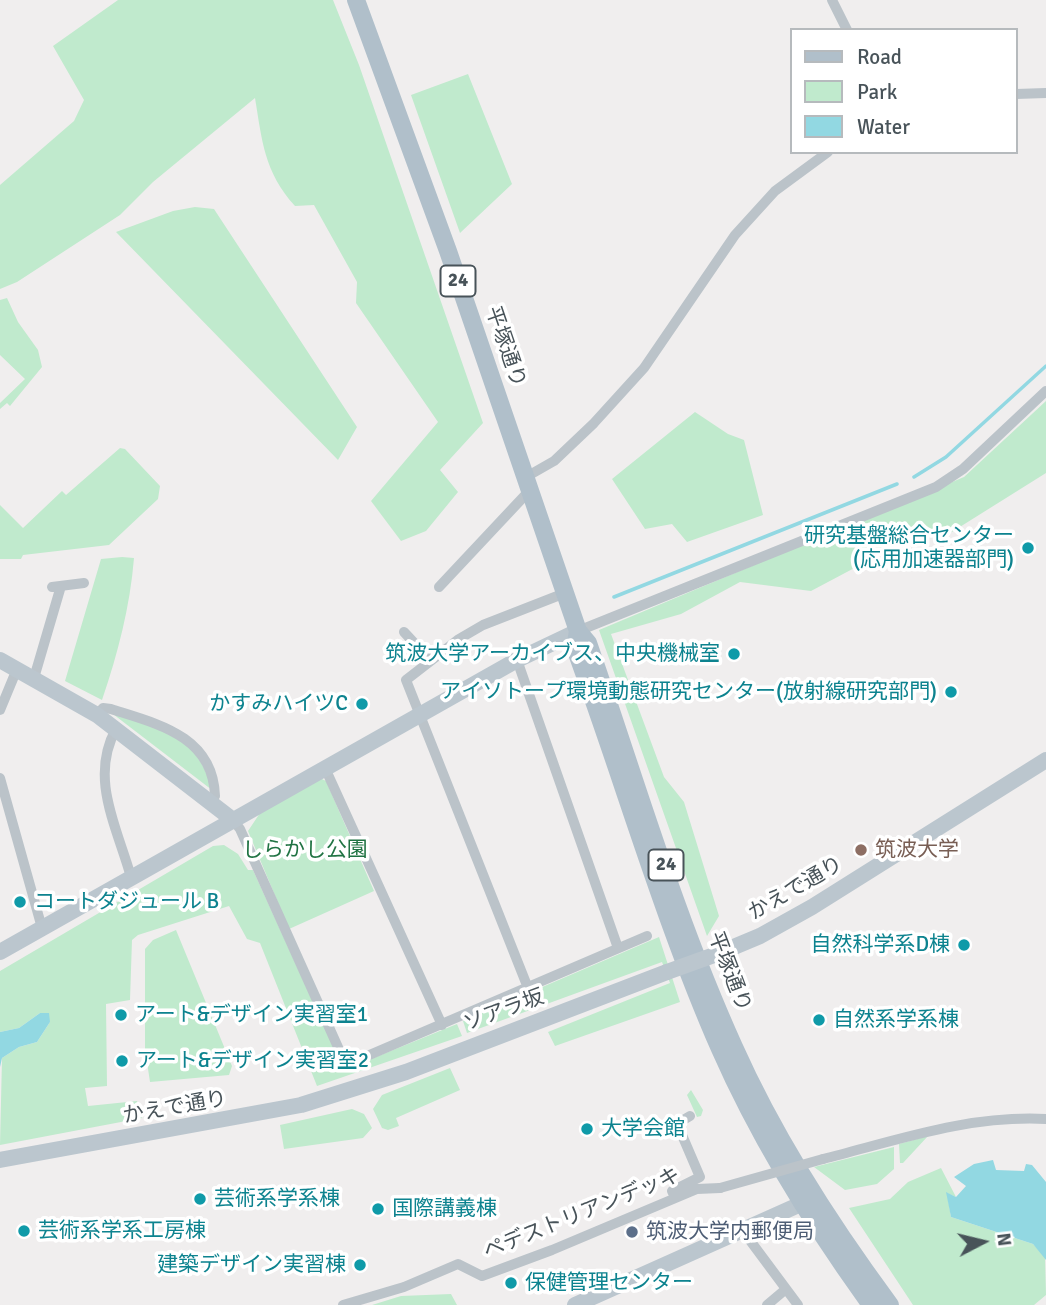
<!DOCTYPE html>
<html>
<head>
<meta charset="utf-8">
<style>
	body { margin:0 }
	#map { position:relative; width:1046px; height:1305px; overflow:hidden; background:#f0eeee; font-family:Signika,sans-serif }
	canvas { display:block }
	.legend { position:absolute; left:790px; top:28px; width:228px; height:126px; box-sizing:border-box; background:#fff; border:2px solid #b6babd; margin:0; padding:9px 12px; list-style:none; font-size:21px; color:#485359 }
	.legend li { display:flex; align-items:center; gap:14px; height:35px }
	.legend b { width:35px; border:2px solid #b6babd }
	.north { position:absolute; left:948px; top:1207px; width:70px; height:70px; -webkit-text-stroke:5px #fff; paint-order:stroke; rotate:83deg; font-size:19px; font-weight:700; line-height:28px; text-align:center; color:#485359 }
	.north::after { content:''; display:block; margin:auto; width:24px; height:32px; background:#485359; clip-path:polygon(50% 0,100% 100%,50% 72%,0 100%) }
</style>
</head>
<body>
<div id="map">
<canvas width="1046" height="1305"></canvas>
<ul class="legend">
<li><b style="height:9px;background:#b0bfca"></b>Road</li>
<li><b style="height:19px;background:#c0eacd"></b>Park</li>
<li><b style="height:19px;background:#92d8e2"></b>Water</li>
</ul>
<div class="north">N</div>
</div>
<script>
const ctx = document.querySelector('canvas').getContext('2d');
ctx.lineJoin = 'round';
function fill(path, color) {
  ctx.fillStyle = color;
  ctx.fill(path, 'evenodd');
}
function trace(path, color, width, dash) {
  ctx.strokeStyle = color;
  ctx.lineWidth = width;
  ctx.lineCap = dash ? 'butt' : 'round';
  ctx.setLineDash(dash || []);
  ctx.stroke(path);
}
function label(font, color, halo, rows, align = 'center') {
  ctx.font = font + ' Signika,"Noto Sans JP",sans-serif';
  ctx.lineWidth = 7;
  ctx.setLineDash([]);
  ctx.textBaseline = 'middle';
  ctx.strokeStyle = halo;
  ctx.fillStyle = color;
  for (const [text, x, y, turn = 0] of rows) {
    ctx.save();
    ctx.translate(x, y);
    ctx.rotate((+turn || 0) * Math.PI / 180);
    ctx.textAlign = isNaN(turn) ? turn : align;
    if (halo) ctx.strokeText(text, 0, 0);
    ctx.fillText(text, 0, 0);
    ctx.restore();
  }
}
const green = new Path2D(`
	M118,0H333L359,65L483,423L440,470L458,492L426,531L401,541L371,501L438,422L356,303L357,282L314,205L295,206C264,172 262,140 255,98L153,182L120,215L17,282L0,289V185L74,121L84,100L53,46Z
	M468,74L512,184L460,233L411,95Z
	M195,207L214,209L357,427L338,460L116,232L173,211Z
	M7,298L18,322L38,350L42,367L10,406L7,403L0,409V403L25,379L0,355V300Z
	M1046,401V473L939,540L928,529L811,591L740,582L681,614L611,634L664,777L684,802L719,916L707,936L599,630L964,477Z
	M695,412L728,434L744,440L763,515L687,542L672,524L645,529L612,479Z
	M120,448L125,449L160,486L158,499L109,545L23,555L21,559H0V505L23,528L62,491L66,495Z
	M122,557L134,558C130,607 118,653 102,700L65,681L101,559Z
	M109,711C158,726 198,734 212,790Z
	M320,778L326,781L374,891L289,929L248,831L262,810Z
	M224,845L238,854L248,870H253L344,1070L457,1024L462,1036L317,1086L260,943L247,939L229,906L138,935L132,940L130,1000L106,1004L107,1086L85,1088L88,1106L137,1101L142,1118L0,1145L2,1058L19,1047L37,1042L50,1022L40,1013L19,1028L0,1032V971L213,846Z
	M176,930L232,1066L229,1075L150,1082L145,1049V949L153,940Z
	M659,937L680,1002L555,1046L548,1032L670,983L662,962L467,1033L463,1021Z
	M450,1068L460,1090L396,1118L399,1126L388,1130L382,1128L373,1109L382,1095Z
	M691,1090L703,1110L701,1116L697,1117L687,1095Z
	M352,1109L364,1114L372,1128L363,1138L284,1149L280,1125Z
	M928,1136L903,1163H900L899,1144Z
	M894,1147V1169L877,1184L845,1190L814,1167Z
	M941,1168L956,1197L947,1193L951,1217L1033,1244L1045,1256L1046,1295L1034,1305H913L849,1208L890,1199L908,1182Z
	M451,1294L457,1305H372L401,1296Z`);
const water = new Path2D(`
	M40,1013H49L50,1022L37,1042L19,1047L2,1058L0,1067V1032L19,1028Z
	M993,1160L996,1170L1024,1171L1026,1164L1032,1165L1046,1182V1260L1033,1244L951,1217L946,1192L956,1197L966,1186L954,1177L974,1164Z`);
const stream = new Path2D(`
	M914,477L946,457L1046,366
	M614,597L897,484`);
const street = new Path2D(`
	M832,0L847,30
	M1016,94L1046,93
	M526,477L554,461L594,423L644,368L735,235L775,191L828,152
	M52,587L84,583
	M439,587L530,490
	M578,631L936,487L963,469L1046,391
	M404,632L430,660
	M517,660L618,948
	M34,678L61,586
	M0,710L17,669
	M97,715L103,708L111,709C158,724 213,736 215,796L211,801
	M116,729C89,778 117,827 131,877
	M325,768L442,1025
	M0,778L42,928
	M233,820L240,829L346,1065L647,936
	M528,988L406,680L459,639L483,625L565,593
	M823,1159C898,1140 968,1115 1046,1119
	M674,1195L672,1191L700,1177L679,1128L680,1122L690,1116
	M743,1231L798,1305
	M343,1305L404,1287L458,1264L482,1276L552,1250L697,1189L720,1188
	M767,1305L786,1289`);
const secondary = new Path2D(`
	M0,660L97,715L233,820
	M0,952L517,660L578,631
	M717,954L760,936L812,907L1046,760
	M0,1160L301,1105L406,1072L667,972
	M575,1305L812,1199`);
const primary = new Path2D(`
	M356,0L448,251L578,631L588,643C635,778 675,917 734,1047C775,1139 830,1224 890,1305
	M578,631L575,648C624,781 663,919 720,1049C760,1140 813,1225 871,1305`);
const streetBridge = new Path2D(`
	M720,1188L823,1159`);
const secondaryBridge = new Path2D(`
	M667,972L717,954`);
const markers = [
	[1028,548,7,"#0f9aa8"],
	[734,654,7,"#0f9aa8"],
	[951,692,7,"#0f9aa8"],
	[362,704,7,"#0f9aa8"],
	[861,850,7,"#8d6e63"],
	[20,902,7,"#0f9aa8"],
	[964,945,7,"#0f9aa8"],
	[121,1015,7,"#0f9aa8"],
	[819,1020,7,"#0f9aa8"],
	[122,1061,7,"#0f9aa8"],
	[587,1129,7,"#0f9aa8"],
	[200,1199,7,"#0f9aa8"],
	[378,1209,7,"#0f9aa8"],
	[24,1231,7,"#0f9aa8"],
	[632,1232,7,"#5c6f8a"],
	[360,1265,7,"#0f9aa8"],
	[511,1283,7,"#0f9aa8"]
];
const shields = [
	[458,281,35],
	[666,865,35]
];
const shieldNames = [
	["24",458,281],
	["24",666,865]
];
const streetNames = [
	["平塚通り",505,347,71],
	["かえで通り",796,889,-30],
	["平塚通り",729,972,69],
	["ソアラ坂",504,1011,-20],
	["かえで通り",175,1108,-10],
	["ペデストリアンデッキ",582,1214,-22]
];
const cultureNames = [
	["研究基盤総合センター",1014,536,"right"],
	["(応用加速器部門)",1014,560,"right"],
	["筑波大学アーカイブス、中央機械室",720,654,"right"],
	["アイソトープ環境動態研究センター(放射線研究部門)",937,692,"right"],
	["かすみハイツC",348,704,"right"],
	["コートダジュール B",34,902],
	["自然科学系D棟",950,945,"right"],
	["アート&デザイン実習室1",135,1015],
	["自然系学系棟",833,1020],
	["アート&デザイン実習室2",136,1061],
	["大学会館",601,1129],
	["芸術系学系棟",214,1199],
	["国際講義棟",392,1209],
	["芸術系学系工房棟",38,1231],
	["建築デザイン実習棟",346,1265,"right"],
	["保健管理センター",525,1283]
];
const parkNames = [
	["しらかし公園",305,850]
];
const educationNames = [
	["筑波大学",875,850]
];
const serviceNames = [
	["筑波大学内郵便局",646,1232]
];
fill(green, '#c0eacd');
fill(water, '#92d8e2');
trace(stream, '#92d8e2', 3.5);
trace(street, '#bbc3c9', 10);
trace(secondary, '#bbc6ce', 16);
trace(primary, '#b0bfca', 18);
trace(streetBridge, '#bbc3c9', 10);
trace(secondaryBridge, '#bbc6ce', 16);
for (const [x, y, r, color] of markers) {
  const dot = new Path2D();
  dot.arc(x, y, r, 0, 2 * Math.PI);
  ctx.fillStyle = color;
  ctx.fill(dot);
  trace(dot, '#fff', 2.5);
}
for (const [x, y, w] of shields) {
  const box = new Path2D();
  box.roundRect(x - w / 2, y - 15.5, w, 31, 5);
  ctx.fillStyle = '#fff';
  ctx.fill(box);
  trace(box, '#485359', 2);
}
label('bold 19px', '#485359', null, shieldNames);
label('21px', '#485359', '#fff', streetNames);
label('21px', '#0d838f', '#fff', cultureNames, 'left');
label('21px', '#207343', '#fff', parkNames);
label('21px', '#785e54', '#fff', educationNames, 'left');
label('21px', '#4e5e75', '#fff', serviceNames, 'left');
</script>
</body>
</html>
